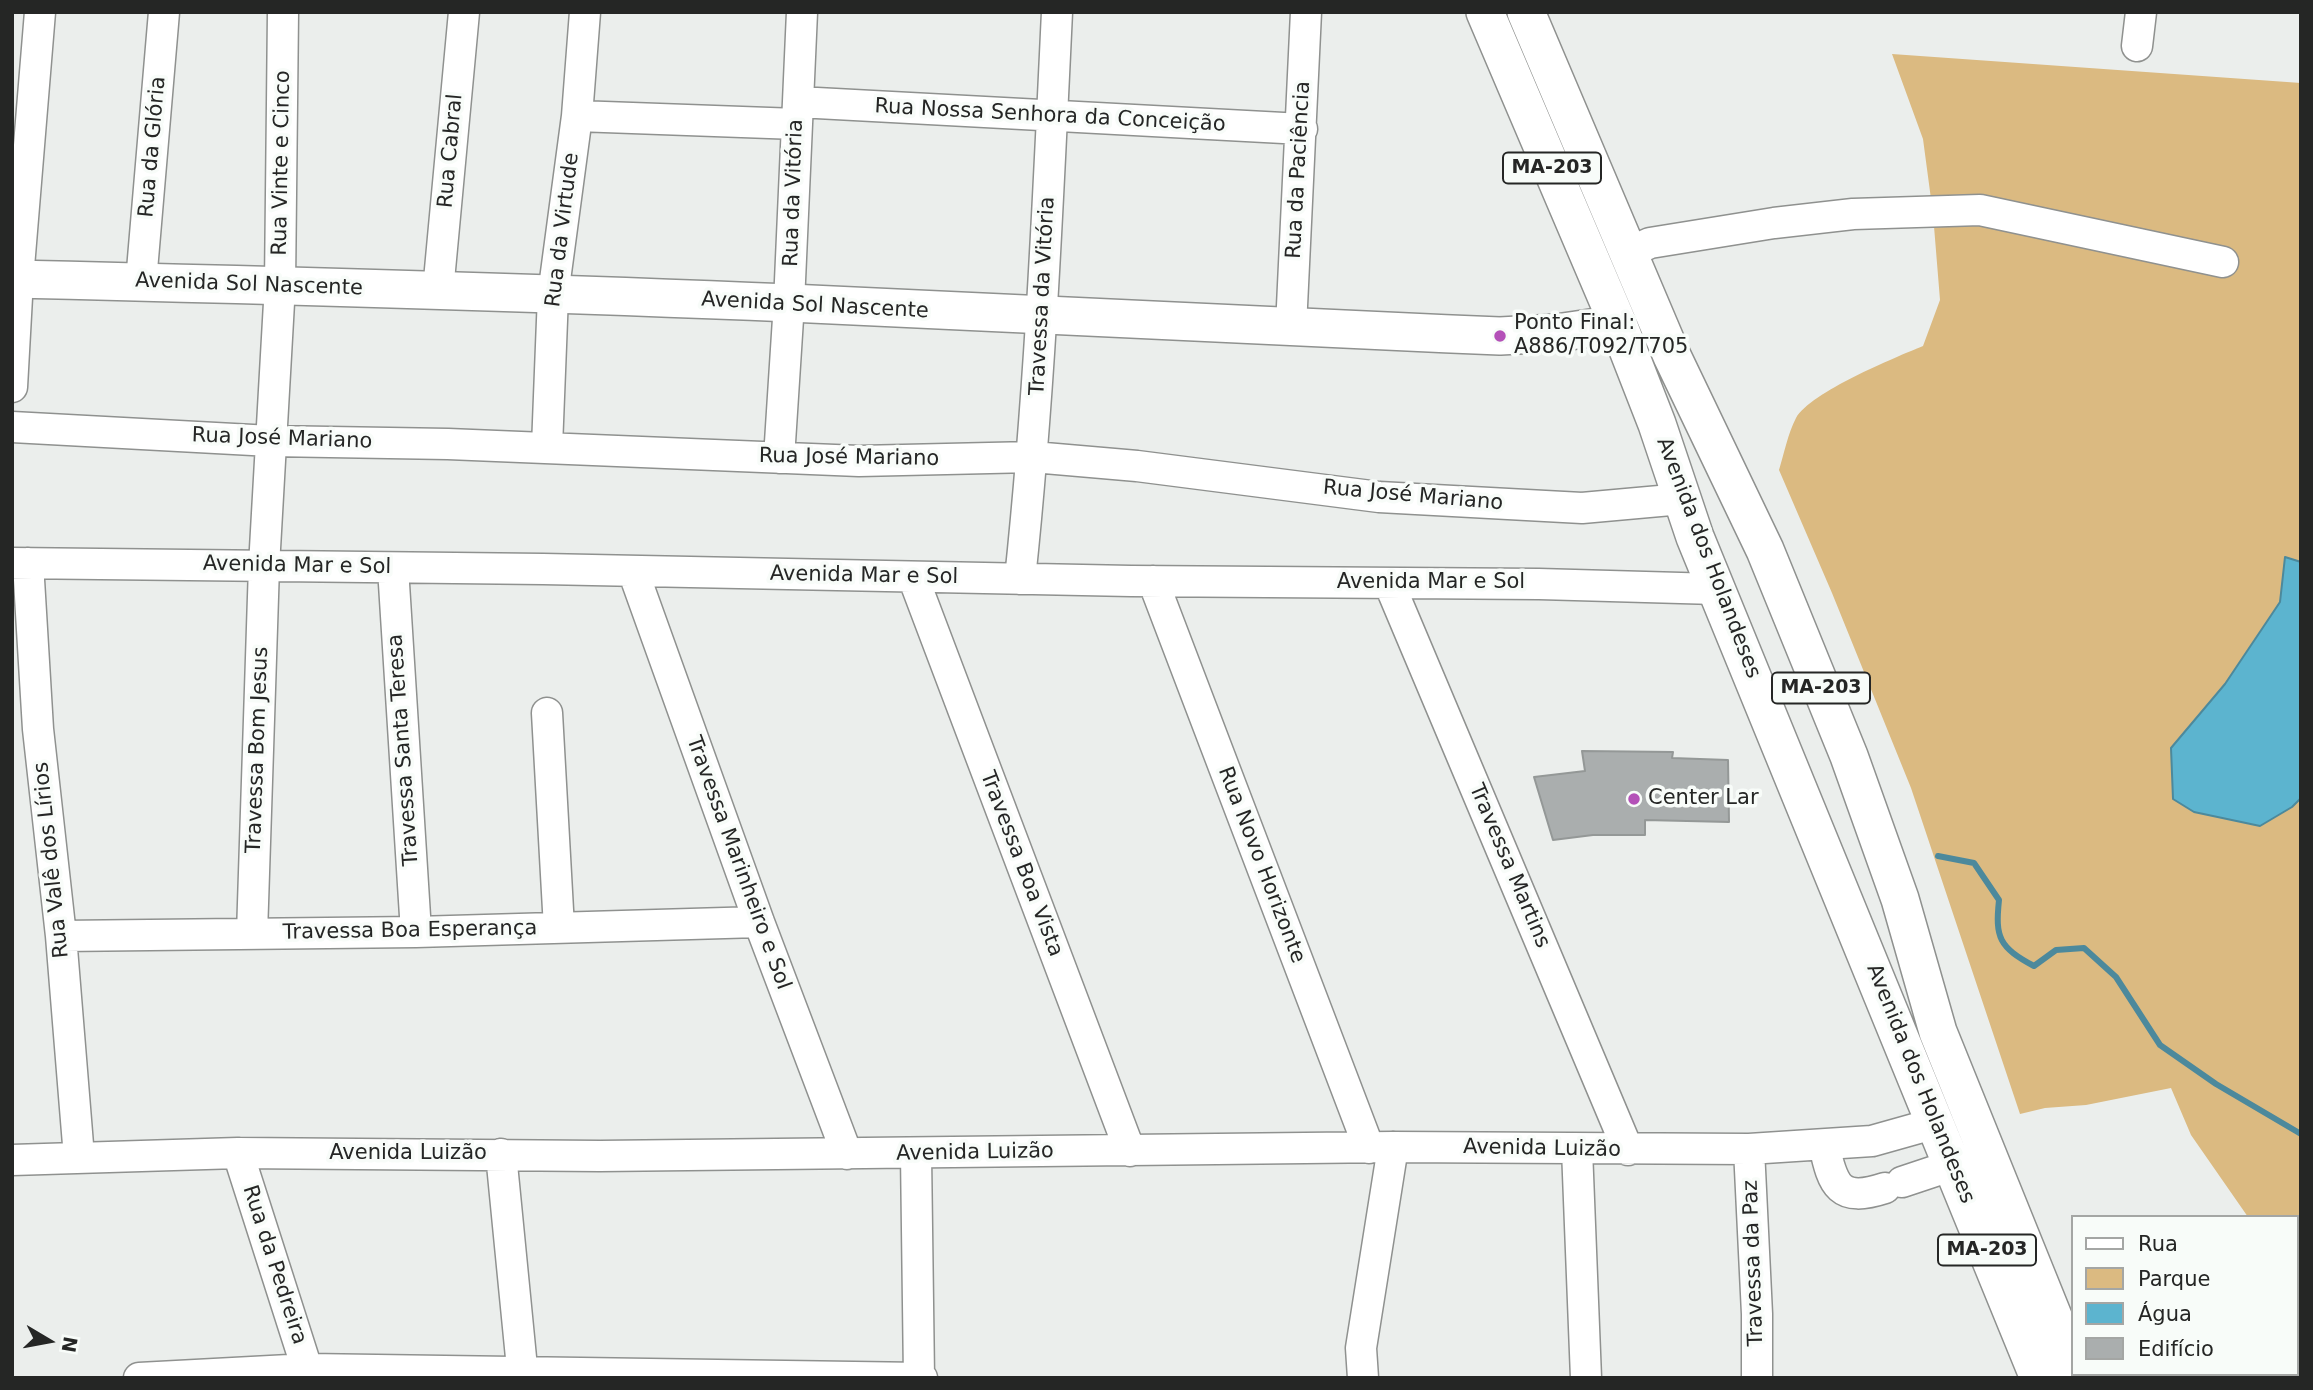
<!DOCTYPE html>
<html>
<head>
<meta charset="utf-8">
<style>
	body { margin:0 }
	#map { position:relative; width:2313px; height:1390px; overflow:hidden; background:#ebeeec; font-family:"DejaVu Sans",sans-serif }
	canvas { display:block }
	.frame { position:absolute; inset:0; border:14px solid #252625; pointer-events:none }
	.legend { position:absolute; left:2071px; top:1215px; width:228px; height:161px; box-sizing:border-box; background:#f8fcf9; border:2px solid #a4a6a4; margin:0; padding:9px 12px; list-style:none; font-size:21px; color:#252625 }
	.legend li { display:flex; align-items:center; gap:14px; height:35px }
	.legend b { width:35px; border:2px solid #a4a6a4 }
	.north { position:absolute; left:14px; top:1306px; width:70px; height:70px; -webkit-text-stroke:5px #f8fcf9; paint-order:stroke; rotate:100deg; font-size:19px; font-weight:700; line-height:28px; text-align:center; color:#252625 }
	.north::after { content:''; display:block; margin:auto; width:24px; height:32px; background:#252625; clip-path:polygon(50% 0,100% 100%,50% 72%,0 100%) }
</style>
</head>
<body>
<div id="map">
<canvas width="2313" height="1390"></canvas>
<div class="frame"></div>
<ul class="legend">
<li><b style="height:9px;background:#fff"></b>Rua</li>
<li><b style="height:19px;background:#dbba81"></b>Parque</li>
<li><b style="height:19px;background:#5cb4cf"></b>Água</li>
<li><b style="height:19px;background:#aaaeae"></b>Edifício</li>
</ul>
<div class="north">N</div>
</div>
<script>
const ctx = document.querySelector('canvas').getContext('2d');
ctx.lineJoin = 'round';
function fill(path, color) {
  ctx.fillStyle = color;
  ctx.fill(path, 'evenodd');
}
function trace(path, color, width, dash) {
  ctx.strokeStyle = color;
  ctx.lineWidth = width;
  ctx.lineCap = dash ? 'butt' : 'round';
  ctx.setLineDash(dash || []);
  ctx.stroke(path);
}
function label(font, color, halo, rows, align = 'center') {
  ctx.font = font + ' "DejaVu Sans",sans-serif';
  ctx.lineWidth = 7;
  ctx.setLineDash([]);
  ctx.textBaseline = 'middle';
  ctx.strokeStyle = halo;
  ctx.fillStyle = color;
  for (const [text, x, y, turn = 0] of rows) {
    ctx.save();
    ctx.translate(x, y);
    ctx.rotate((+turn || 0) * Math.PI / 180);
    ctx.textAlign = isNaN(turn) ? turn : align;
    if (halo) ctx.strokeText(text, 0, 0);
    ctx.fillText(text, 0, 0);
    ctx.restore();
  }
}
const green = new Path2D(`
	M1892,54L2301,83V562L2285,557L2280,602L2225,684L2171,748L2173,799L2260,826L2292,807L2301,798V1292L2297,1287V1217H2248L2191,1135L2171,1088L2086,1105L2045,1108L2020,1114L1911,788L1832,593L1779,470C1784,454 1788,433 1796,418C1811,392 1894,358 1923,346L1940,300L1933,214L1923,139Z`);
const water = new Path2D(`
	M2285,557L2301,562V798L2292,807L2260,826L2194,812L2173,799L2171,748L2225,684L2280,602Z`);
const stream = new Path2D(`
	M1938,856L1974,863L1999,900C1995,938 1999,947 2034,966L2056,950L2084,948L2116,977L2160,1045L2216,1084L2301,1134`);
const building = new Path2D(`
	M1582,751L1673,752L1672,758L1728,760L1729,822L1645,820V835H1593L1553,840L1534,777L1585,771Z`);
const minor = new Path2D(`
	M2137,46L2141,12
	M798,102L1302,129
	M577,116L797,124
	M1628,253L1650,243L1774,223L1853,214L1980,210L2223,262
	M141,282L164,12
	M438,291L464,12
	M1291,327L1306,12
	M12,387L18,279L40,12
	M12,427L271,441L448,444L859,461L1033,457L1137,466L1379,497L1582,508L1682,499
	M547,447L553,295L577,116L585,12
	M779,458L789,303L802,12
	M12,563L543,569L1131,581L1539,584L1716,589
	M28,563L38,729L61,936L79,1157
	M393,568L416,932
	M633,571L759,922L847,1154
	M913,577L1130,1151
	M1020,579C1040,390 1048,201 1057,12
	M1153,581L1369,1148
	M1389,583L1628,1150
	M547,713L559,928
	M252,934L264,566L280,285L283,12
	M61,936L416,932L759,922
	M1824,1145C1833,1186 1839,1203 1885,1188
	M1577,1149L1586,1378
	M1749,1149L1757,1314V1378
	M238,1153L310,1378
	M501,1154L523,1378
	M916,1154L919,1378
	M12,1160L238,1153L600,1156L1393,1147L1749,1149L1872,1141L1936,1123
	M1902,1182L1953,1165
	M139,1378L308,1369L922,1378
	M1363,1378L1361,1348L1393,1147`);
const major = new Path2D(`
	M1485,12L1618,324L1657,424L1695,537L2039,1378
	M1526,12L1672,356L1765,550L1849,756L1900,899L1938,1032L2073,1366
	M12,279C271,285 531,292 790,303C1026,314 1263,326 1500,336L1556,333L1618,324`);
const markers = [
	[1500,336,7,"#b451b8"],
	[1634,799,7,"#b451b8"]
];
const shields = [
	[1552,168,98],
	[1821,688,98],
	[1987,1250,98]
];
const shieldNames = [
	["MA-203",1552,168],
	["MA-203",1821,688],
	["MA-203",1987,1250]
];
const streetNames = [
	["Rua Nossa Senhora da Conceição",1050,116,3],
	["Rua da Glória",153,147,-85],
	["Rua Cabral",451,151,-85],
	["Rua Vinte e Cinco",282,163,-89],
	["Rua da Paciência",1299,170,-87],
	["Rua da Vitória",794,193,-88],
	["Rua da Virtude",563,230,-83],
	["Avenida Sol Nascente",249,285,2],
	["Travessa da Vitória",1043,296,-87],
	["Avenida Sol Nascente",815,306,3],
	["Rua José Mariano",282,439,2],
	["Rua José Mariano",849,458,1],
	["Rua José Mariano",1413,496,5],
	["Avenida dos Holandeses",1708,558,69],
	["Avenida Mar e Sol",297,566,1],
	["Avenida Mar e Sol",864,576,1],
	["Avenida Mar e Sol",1431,583],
	["Travessa Bom Jesus",258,750,-88],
	["Travessa Santa Teresa",404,750,-94],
	["Rua Valê dos Lírios",52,860,-96],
	["Travessa Marinheiro e Sol",738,863,70],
	["Travessa Boa Vista",1021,864,69],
	["Rua Novo Horizonte",1261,865,69],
	["Travessa Martins",1509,866,67],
	["Travessa Boa Esperança",410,931,-1],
	["Avenida dos Holandeses",1920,1084,68],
	["Avenida Luizão",1542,1149,1],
	["Avenida Luizão",975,1153,-1],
	["Avenida Luizão",408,1154],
	["Travessa da Paz",1754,1263,-92],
	["Rua da Pedreira",274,1265,72]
];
const poiNames = [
	["Ponto Final:",1514,324],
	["A886/T092/T705",1514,348],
	["Center Lar",1648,799]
];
fill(green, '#dbba81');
fill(water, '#5cb4cf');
trace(water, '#4c899c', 2);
trace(stream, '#4c899c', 6);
fill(building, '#aaaeae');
trace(building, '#949897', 2);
trace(minor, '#8f918f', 33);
trace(major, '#8f918f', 40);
trace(minor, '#fff', 30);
trace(major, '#fff', 37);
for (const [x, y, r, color] of markers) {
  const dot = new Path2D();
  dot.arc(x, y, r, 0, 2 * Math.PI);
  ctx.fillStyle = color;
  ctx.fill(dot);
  trace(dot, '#f8fcf9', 2.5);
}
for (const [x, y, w] of shields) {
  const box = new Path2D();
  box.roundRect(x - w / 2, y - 15.5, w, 31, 5);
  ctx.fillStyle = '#f8fcf9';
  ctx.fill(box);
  trace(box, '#252625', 2);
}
label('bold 19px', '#252625', null, shieldNames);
label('21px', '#252625', '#f8fcf9', streetNames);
label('21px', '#252625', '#f8fcf9', poiNames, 'left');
</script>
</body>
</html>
